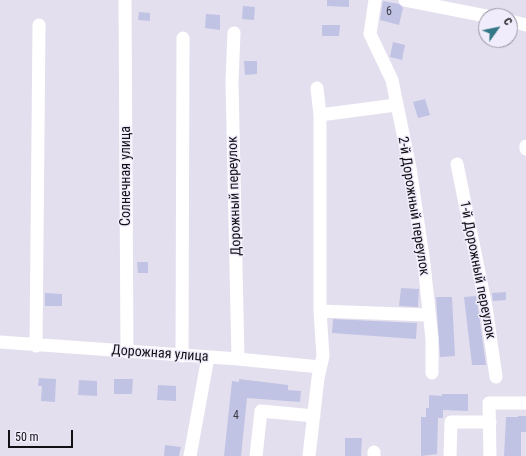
<!DOCTYPE html>
<html>
<head>
<meta charset="utf-8">
<style>
	body { margin:0 }
	#map { position:relative; width:526px; height:456px; overflow:hidden; background:#e4dfee; font-family:"Roboto Condensed",sans-serif }
	canvas { display:block }
	.north { position:absolute; left:478px; top:8px; width:40px; height:40px; box-sizing:border-box; background:#f1ecfb; border:1px solid #98949f; border-radius:50%; rotate:57deg; font-size:11px; font-weight:700; line-height:16px; text-align:center; color:#121015 }
	.north::after { content:''; display:block; margin:auto; width:14px; height:18px; background:#347787; clip-path:polygon(50% 0,100% 100%,50% 72%,0 100%) }
	.scale { position:absolute; left:8px; top:430px; width:65px; height:18px; box-sizing:border-box; border:2px solid #121015; border-top:0; padding-left:5px; font-size:12px; line-height:14px; white-space:nowrap; color:#121015; -webkit-text-stroke:3px #f1ecfb; paint-order:stroke }
</style>
</head>
<body>
<div id="map">
<canvas width="526" height="456"></canvas>
<div class="north">С</div>
<div class="scale">50 m</div>
</div>
<script>
const ctx = document.querySelector('canvas').getContext('2d');
ctx.lineJoin = 'round';
function fill(path, color) {
  ctx.fillStyle = color;
  ctx.fill(path, 'evenodd');
}
function trace(path, color, width, dash) {
  ctx.strokeStyle = color;
  ctx.lineWidth = width;
  ctx.lineCap = dash ? 'butt' : 'round';
  ctx.setLineDash(dash || []);
  ctx.stroke(path);
}
function label(font, color, halo, rows, align = 'center') {
  ctx.font = font + ' "Roboto Condensed",sans-serif';
  ctx.lineWidth = 3;
  ctx.setLineDash([]);
  ctx.textBaseline = 'middle';
  ctx.strokeStyle = halo;
  ctx.fillStyle = color;
  for (const [text, x, y, turn = 0] of rows) {
    ctx.save();
    ctx.translate(x, y);
    ctx.rotate((+turn || 0) * Math.PI / 180);
    ctx.textAlign = isNaN(turn) ? turn : align;
    if (halo) ctx.strokeText(text, 0, 0);
    ctx.fillText(text, 0, 0);
    ctx.restore();
  }
}
const building = new Path2D(`
	M327,0H349V7L327,6Z
	M383,1L399,4L403,8L399,25L380,20Z
	M243,6L255,7L254,20L242,19Z
	M139,12L150,13V21L138,20Z
	M206,14L220,15V30L205,28Z
	M322,25H340L339,36H322Z
	M393,42L405,45L402,60L390,57Z
	M244,61H257V74L245,75Z
	M425,99L430,115L418,118L413,102Z
	M137,262H148V273H138Z
	M401,288L419,289L418,307L399,306Z
	M506,292V300L493,301L492,293Z
	M45,293L62,294V306H45Z
	M476,296L478,308L486,365H472L464,297Z
	M436,297H452L455,356L440,357Z
	M333,319L417,323L416,339L332,333Z
	M39,378L56,379L55,402L41,401L42,386H38Z
	M114,379H133L132,394H114Z
	M239,379L288,385V390L301,391L300,402L247,398L241,456H224L232,381L239,382Z
	M79,380L97,381V396L78,395Z
	M158,385L176,386V401L157,400Z
	M442,394H468V411L443,410V418H438L437,454L421,456V417H426V408H429V395L442,396Z
	M518,416H526V432H521V456H504L506,417H518Z
	M345,438H362L361,456H345Z
	M165,445L181,447L179,456H164Z`);
const minor = new Path2D(`
	M125,0L127,352
	M375,0L370,34L392,80L410,168L424,264L432,339V373
	M405,0L486,16
	M510,21L526,25
	M234,33L232,82L238,359
	M320,115L396,105
	M526,146V149
	M457,164L486,307L496,377
	M320,311L428,315
	M0,342L238,359L320,367
	M36,346L39,25
	M182,356L183,38
	M374,452V456
	M190,456L208,357
	M256,456L261,411L314,416
	M309,456L318,378L323,356L320,311V115L317,88
	M450,456L451,422H490
	M490,456L489,403H526`);
const numberNames = [
	["6",389,12],
	["4",236,416]
];
const streetNames = [
	["Солнечная улица",126,176,-90],
	["Дорожный переулок",235,196,-92],
	["2-й Дорожный переулок",413,206,81],
	["1-й Дорожный переулок",477,270,79],
	["Дорожная улица",160,354,4]
];
fill(building, '#c0c3e3');
trace(minor, '#fff', 13);
label('12px', '#3e3d48', null, numberNames);
label('14px', '#121015', '#f1ecfb', streetNames);
</script>
</body>
</html>
